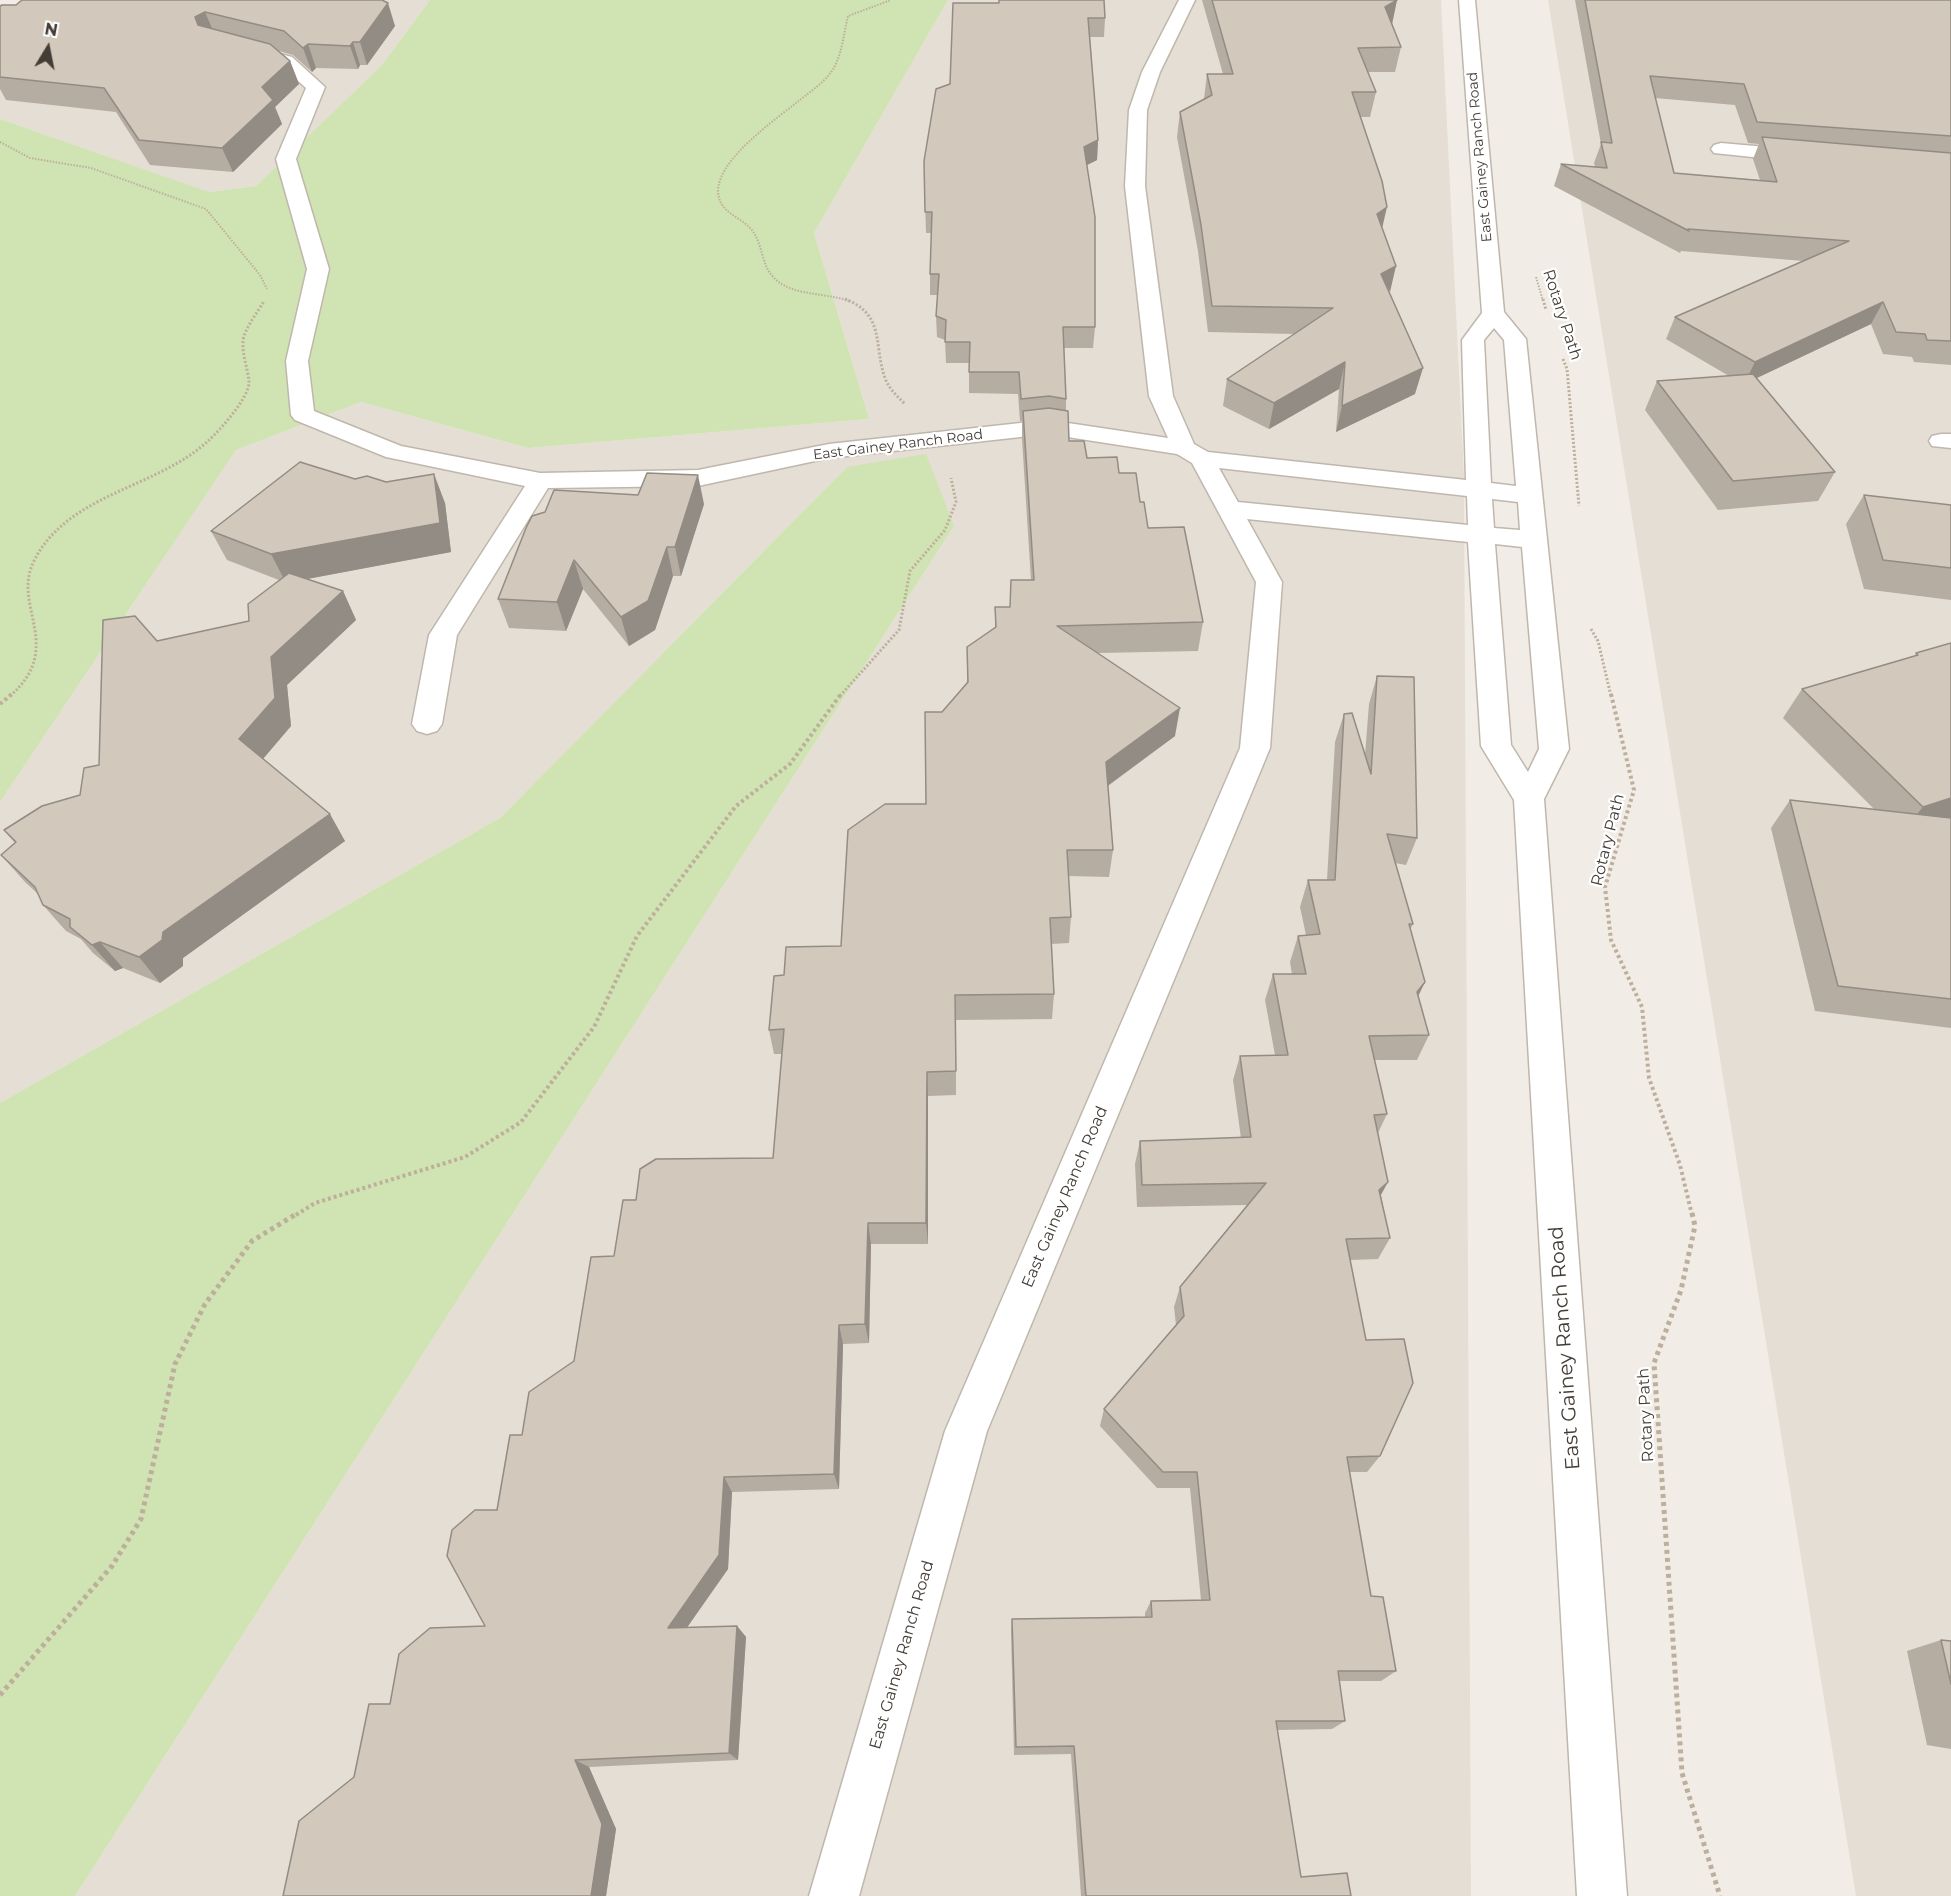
<!DOCTYPE html>
<html>
<head>
<meta charset="utf-8">
<style>
	body { margin:0 }
	#map { position:relative; width:1951px; height:1896px; overflow:hidden; background:#f1ede6; font-family:Montserrat,sans-serif }
	canvas { display:block }
	.north { position:absolute; left:18px; top:18px; width:60px; height:60px; -webkit-text-stroke:4px #fff; paint-order:stroke; rotate:10deg; font-size:16px; font-weight:700; line-height:24px; text-align:center; color:#433d36 }
	.north::after { content:''; display:block; margin:auto; width:21px; height:27px; background:#433d36; clip-path:polygon(50% 0,100% 100%,50% 72%,0 100%) }
</style>
</head>
<body>
<div id="map">
<canvas width="1951" height="1896"></canvas>
<div class="north">N</div>
</div>
<script>
const ctx = document.querySelector('canvas').getContext('2d');
ctx.lineJoin = 'round';
function fill(path, color) {
  ctx.fillStyle = color;
  ctx.fill(path, 'evenodd');
}
function trace(path, color, width, dash) {
  ctx.strokeStyle = color;
  ctx.lineWidth = width;
  ctx.lineCap = dash ? 'butt' : 'round';
  ctx.setLineDash(dash || []);
  ctx.stroke(path);
}
function label(font, color, halo, rows, align = 'center') {
  ctx.font = font + ' Montserrat,sans-serif';
  ctx.lineWidth = 4.5;
  ctx.setLineDash([]);
  ctx.textBaseline = 'middle';
  ctx.strokeStyle = halo;
  ctx.fillStyle = color;
  for (const [text, x, y, turn = 0] of rows) {
    ctx.save();
    ctx.translate(x, y);
    ctx.rotate((+turn || 0) * Math.PI / 180);
    ctx.textAlign = isNaN(turn) ? turn : align;
    if (halo) ctx.strokeText(text, 0, 0);
    ctx.fillText(text, 0, 0);
    ctx.restore();
  }
}
const residential = new Path2D(`
	M52,0H430L382,65L256,186L208,192L0,119V23Z
	M948,0H1441L1464,477L1471,1896H75L954,526L847,467L500,818L0,1103V802L236,450L361,402L528,448L869,419L814,233Z
	M1548,0H1951V1896H1856Z`);
const green = new Path2D(`
	M430,0H948L814,233L869,419L528,448L361,402L236,450L0,802V119L209,192L256,186L382,65Z
	M926,454L954,526L75,1896H0V1103L500,818L847,467Z`);
const pathFar3 = new Path2D(`
	M0,142L30,158L91,168L206,209L260,275L267,289
	M1536,277L1543,301
	M849,301C822,291 782,298 767,268C761,255 760,237 749,227C740,218 727,214 721,203C699,161 807,101 828,76C842,60 843,36 848,16L891,0`);
const pathFar2 = new Path2D(`
	M845,299C886,315 873,345 885,378C889,389 897,396 905,404
	M1543,299L1546,310
	M1563,359L1567,369L1579,506
	M1591,629L1598,641L1611,696
	M10,696C66,647 11,606 34,561C68,493 156,489 208,441C220,430 249,398 249,382C248,369 242,355 243,341C244,329 258,312 264,301
	M840,696L899,630L910,571L945,530L956,502L951,478`);
const pathFar1 = new Path2D(`
	M1611,694L1634,790L1605,887L1611,940L1642,1007L1649,1078L1680,1165L1692,1215
	M0,704L12,694
	M296,1215L315,1203L465,1157L521,1122L594,1027L637,936L736,806L790,764L841,694`);
const path = new Path2D(`
	M1692,1213L1695,1226L1681,1290L1654,1363L1682,1773L1720,1896
	M0,1695L112,1566L141,1519L175,1364L205,1304L252,1241L298,1213`);
const street = new Path2D(`
	M1179,0H1195L1160,72L1147,110L1145,186L1173,396L1194,444L1208,452L1466,480L1462,340L1482,313L1459,0H1475L1504,312L1526,339L1569,749L1544,799L1627,1896H1577L1514,800L1481,746L1468,542L1247,519L1282,582L1270,748L987,1431L859,1896H809L945,1431L1240,748L1256,582L1192,463L1177,454L1048,434L829,458L698,486L548,488L457,635L442,724L437,731L427,734L417,731L412,724L429,635L525,486L386,457L295,420L291,415L286,361L307,269L276,159L306,88L280,65L243,55L240,51L243,47L249,46L292,57L325,87L296,159L329,269L308,361L314,411L401,446L540,473L698,470L829,444L1048,420L1168,438L1149,396L1125,186L1129,110L1142,72ZM1494,328L1504,340L1516,486L1491,483L1484,340ZM1219,468L1467,496L1468,525L1238,502ZM1492,499L1518,502L1520,530L1494,528ZM1495,544L1522,547L1539,749L1528,772L1511,745Z
	M1721,143L1800,150L1810,156L1800,162L1714,153L1711,149L1714,145Z
	M1941,434H1951V448L1932,446L1929,441L1932,436Z`);
const wall = new Path2D(`
	M382,0L395,26L367,65H360L358,69L316,68L312,72L293,55L279,51L290,61L299,84L275,107L282,124L233,172L150,165L116,112L6,100L0,89V6L16,5Z
	M1202,0H1397L1392,24L1401,47L1395,72H1368L1376,92L1370,117H1360L1382,229L1389,292L1415,394L1336,432L1339,389L1269,429L1223,406L1227,379L1295,334L1208,332L1198,251L1177,137L1180,112L1204,99L1207,74H1223Z
	M1575,0H1951V365L1914,362L1912,357L1883,354L1871,324L1757,378L1835,472L1818,501L1718,510L1645,410L1657,381L1729,376L1666,339L1675,317L1804,261L1681,251L1680,253L1554,186L1561,164L1595,167L1594,163L1601,144ZM1655,98L1735,105L1748,143L1759,144L1753,159L1760,180L1674,173Z
	M953,3L1105,18L1104,37H1090L1098,140L1097,160L1087,165L1095,327L1093,348H1064L1066,399V410L1069,441L1087,458L1119,473L1140,502L1148,528L1203,622L1198,651L1098,653L1175,736L1108,786L1113,850L1109,877L1068,876L1071,917L1069,943L1051,944L1054,994L1052,1019L956,1020V1095L928,1096V1244H871L869,1343L843,1344L839,1489L732,1492L728,1569L687,1627L737,1626L746,1637L738,1760L589,1767L616,1829L606,1896H283L354,1777L390,1704L485,1626L497,1510L522,1435L574,1361L636,1200L773,1158L782,1054H774L769,1030L784,975L841,946L926,804L942,712L967,683V647L995,627V607H1010L1031,580L1022,439V421H1020L1018,394L969,393V363H946L945,340L937,337L936,316L938,295H930V274L932,233H926L924,161L950,84Z
	M355,479L445,503L451,552L306,579L343,591L356,620L287,685L291,726L263,759L345,841L183,958V966L160,983L123,968L115,971L93,953L81,939L66,931L43,905L38,894L25,882L1,855L15,843L4,830L80,795L99,765L157,641L249,621L279,580L227,560L211,531Z
	M1864,495L1951,505V600L1864,589L1846,524Z
	M704,504L681,576H673L655,630L629,646L583,589L566,631L509,628L498,599L532,516Z
	M1951,643V1028L1815,1011L1771,828L1790,800L1874,809L1783,718L1802,689L1914,657L1916,653Z
	M1377,676L1417,838L1406,865L1395,863L1413,924L1410,930L1418,996L1429,1035L1417,1060H1374L1387,1114L1378,1133L1381,1196L1390,1238L1378,1259L1350,1260L1380,1456L1367,1472H1350L1371,1596L1396,1671L1381,1681H1339L1345,1721L1332,1729L1277,1730L1301,1877L1351,1896H1081L1071,1754L1014,1755L1011,1631L1012,1619L1145,1617V1613L1151,1601L1201,1600L1190,1488H1157L1100,1426L1104,1409L1176,1325L1174,1307L1180,1287L1247,1205L1137,1207L1135,1164L1140,1141L1241,1138L1233,1080L1240,1056L1275,1055L1265,1000L1273,974H1292L1290,962L1298,936L1306,935L1300,907L1308,880H1327L1335,742L1344,714L1365,755L1369,704Z
	M1941,1640L1951,1641V1749L1927,1745L1907,1651Z`);
const shadedWall = new Path2D(`
	M1397,0L1392,24L1385,7Z
	M388,3L395,26L367,65L360,42Z
	M205,12L215,35L204,40L195,17Z
	M353,42L360,65L358,69L350,46Z
	M308,44L316,68L312,72L303,48Z
	M290,61L299,84L275,107L282,124L233,172L222,148L262,87Z
	M1098,140L1097,160L1083,167L1084,147Z
	M1387,207L1381,233L1377,214Z
	M1396,266L1390,292L1381,274Z
	M1883,302L1871,324L1744,384L1755,362Z
	M1345,362L1339,389L1269,429L1274,403Z
	M1423,368L1415,394L1336,432L1342,406Z
	M434,474L445,503L451,552L286,583L271,554Z
	M698,475L704,504L681,576L675,547Z
	M667,547L673,576L655,630L629,646L621,617Z
	M574,560L583,589L566,631L557,602Z
	M343,591L356,620L287,685L291,726L256,767L239,739L271,657Z
	M1180,708L1175,736L1103,789L1106,762Z
	M1951,798V818L1900,835L1923,807Z
	M330,814L345,841L183,958V966L160,983L139,957L163,932Z
	M100,942L123,968L115,971L92,945Z
	M1425,982L1413,1007L1417,992Z
	M927,1072L928,1096V1244L926,1223Z
	M1388,1182L1376,1204L1379,1190Z
	M868,1223L871,1244L869,1343L865,1324Z
	M839,1325L843,1344L839,1489L834,1474Z
	M724,1477L732,1492L728,1569L679,1639L668,1628Z
	M737,1626L746,1637L738,1760L729,1753Z
	M575,1760L589,1767L616,1829L606,1896H591Z`);
const building = new Path2D(`
	M22,0H382L388,3L360,42H353L350,46L308,44L303,48L284,31L205,12L195,17L198,25L270,44L290,61L262,87L273,100L222,148L139,140L104,88L0,77V6L2,5H16Z
	M999,0H1104L1105,18H1088L1098,140L1084,147L1095,217V327H1063L1066,399L1049,396L1021,399L1019,372H969L970,342H945L946,320L936,316L939,274H930L932,212H925L924,161L936,89L950,84L953,3H999Z
	M1212,0H1397L1385,7L1401,47L1358,48L1376,92H1352L1382,181L1387,207L1377,214L1396,266L1381,274L1423,368L1342,406L1345,362L1274,403L1227,379L1333,308L1212,306L1201,225L1180,112L1212,95L1207,74H1233Z
	M1585,0H1951V136L1757,122L1744,84L1650,76L1674,173L1777,182L1762,137L1951,153V341L1927,340L1925,334L1896,332L1883,302L1755,362L1675,317L1849,241L1688,229L1689,231L1561,164L1607,168L1601,142L1612,143Z
	M1753,374L1835,472L1733,481L1657,381Z
	M1049,408L1068,411L1069,441H1084L1087,458L1117,457L1119,473H1136L1140,502H1144L1148,528L1184,527L1203,622L1057,626L1180,708L1106,762L1113,850H1067L1071,917L1050,918L1054,994L955,995L956,1071L927,1072L926,1223H868L865,1324L839,1325L834,1474L724,1477L719,1555L668,1628L737,1626L729,1753L575,1760L602,1824L591,1896H283L299,1821L354,1777L369,1704H390L399,1654L430,1628L485,1626L447,1556L452,1530L475,1510H497L510,1435H522L529,1392L574,1361L591,1257L614,1256L623,1200H636L640,1169L656,1159L773,1158L784,1029L769,1030L774,976L784,975L786,947L841,946L848,830L885,804H926L925,712H942L968,682L967,647L996,627L995,607H1010L1011,580H1034L1023,411Z
	M300,462L355,479L367,476L386,482L434,474L440,523L271,554L211,531Z
	M647,473L698,475L675,547H667L648,601L621,617L574,560L557,602L498,599L526,528L532,516L545,512L554,490L638,495Z
	M1864,495L1951,505V568L1883,560Z
	M289,573L343,591L271,657L275,698L239,739L330,814L163,932L162,940L139,957L100,942L92,945L70,927V919L43,905L35,887L1,855L16,842L4,830L42,806L80,795L84,768L99,765L103,620L135,616L157,641L249,621L248,604Z
	M1951,643V798L1923,807L1802,689L1918,655L1916,653Z
	M1377,676L1414,677L1417,838L1387,834L1413,924H1409L1425,982L1417,992L1429,1035L1369,1036L1387,1114L1374,1115L1388,1182L1379,1190L1390,1238L1346,1239L1366,1340L1404,1339L1413,1383L1380,1456L1347,1457L1371,1596L1383,1597L1396,1671H1338L1345,1721H1276L1301,1877L1347,1873L1351,1896H1086L1074,1746L1016,1747L1012,1619L1152,1617L1151,1601L1210,1600L1197,1472H1163L1104,1409L1184,1316L1180,1287L1266,1183L1142,1185L1140,1141L1251,1137L1240,1056L1288,1055L1273,974H1306L1298,936L1320,934L1308,880H1335L1344,714L1352,713L1371,774Z
	M1790,800L1951,818V999L1838,986Z
	M1941,1640L1951,1641V1684Z`);
const farStreetnames = [
	["East Gainey Ranch Road",1480,157,-95],
	["East Gainey Ranch Road",898,445,-7]
];
const streetNames = [
	["Rotary Path",1562,315,72],
	["Rotary Path",1608,840,-76],
	["East Gainey Ranch Road",1065,1197,-67],
	["Rotary Path",1646,1415,-93],
	["East Gainey Ranch Road",902,1655,-74]
];
const nearStreetnames = [
	["East Gainey Ranch Road",1565,1348,-94]
];
fill(residential, '#e5ded4');
fill(green, '#d0e3b2');
trace(street, '#bfb7ac', 3);
trace(pathFar3, '#bdaf9c', 2, [1.5, 1.5]);
trace(pathFar2, '#bdaf9c', 3, [2, 2]);
trace(pathFar1, '#bdaf9c', 4, [3, 3]);
trace(path, '#bdaf9c', 5, [4, 4]);
fill(street, '#fff');
fill(wall, '#b5aca2');
fill(shadedWall, '#938c84');
fill(building, '#d2c8bc');
trace(building, '#938c84', 1.5);
label('14px', '#433d36', '#fff', farStreetnames);
label('16px', '#433d36', '#fff', streetNames);
label('20px', '#433d36', '#fff', nearStreetnames);
</script>
</body>
</html>
